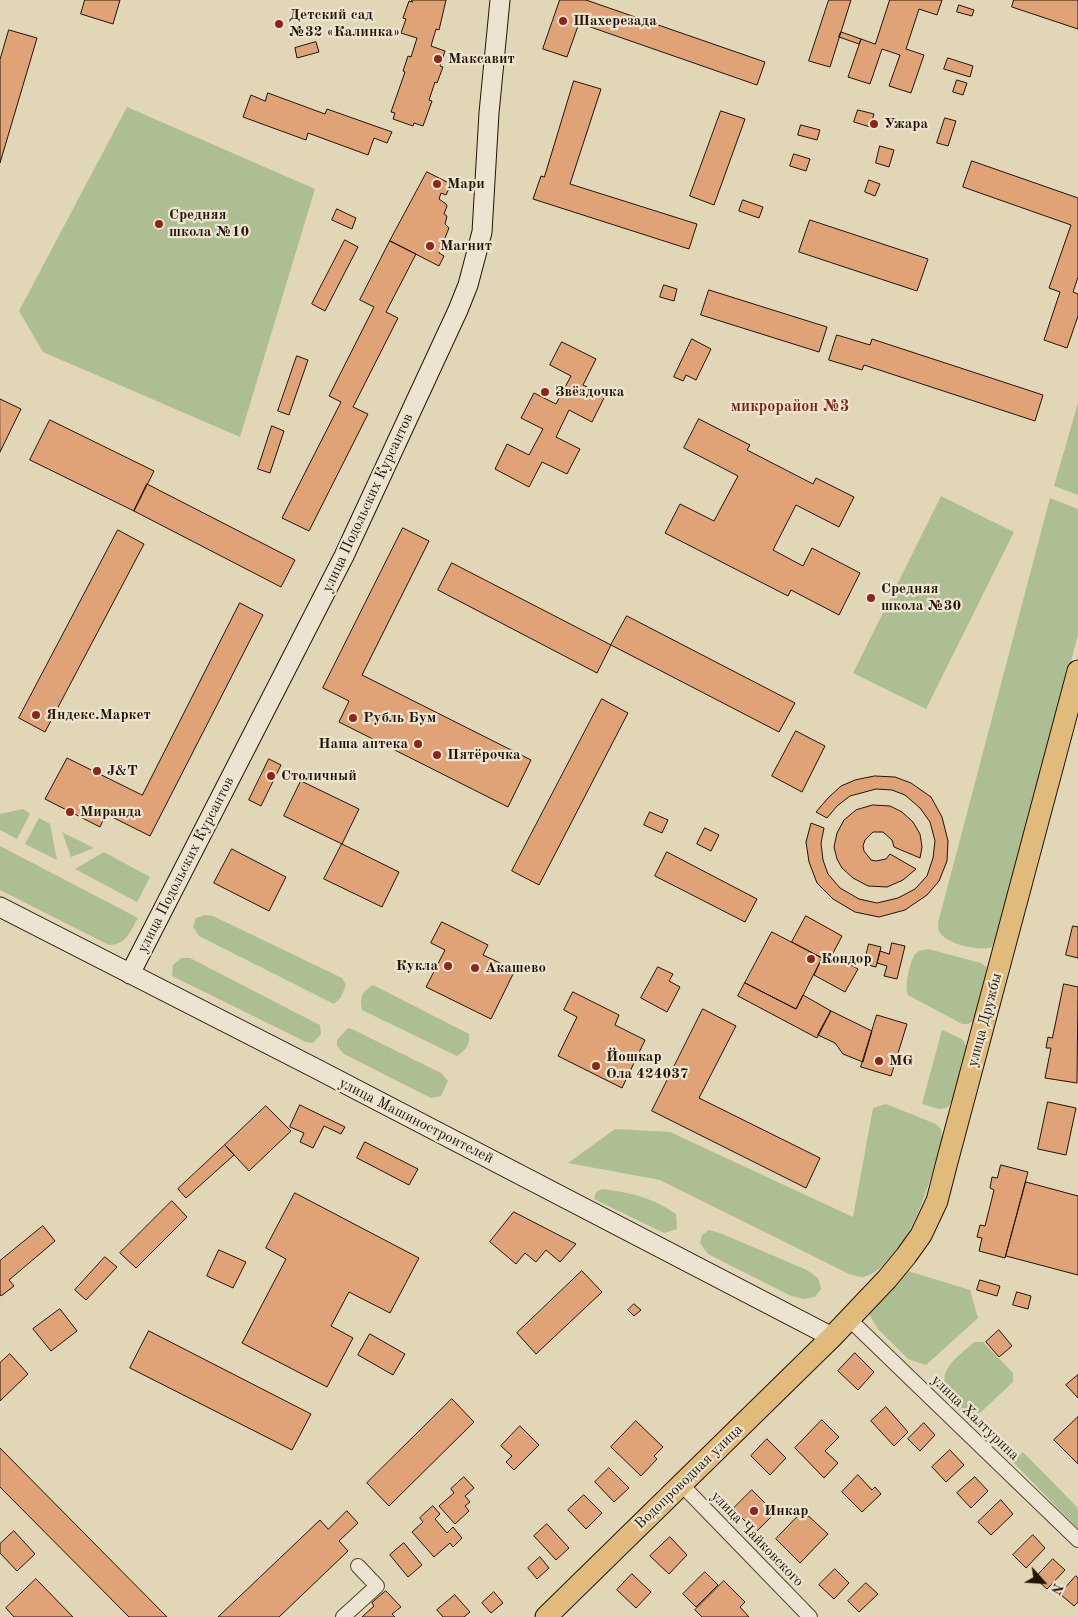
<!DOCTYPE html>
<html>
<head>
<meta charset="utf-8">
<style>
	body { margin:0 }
	#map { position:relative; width:1078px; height:1617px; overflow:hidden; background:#e1d6b6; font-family:"Old Standard TT",serif }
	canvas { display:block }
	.north { position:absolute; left:1018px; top:1557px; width:50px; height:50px; -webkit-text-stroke:4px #ece4d0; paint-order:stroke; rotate:116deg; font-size:14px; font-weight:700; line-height:20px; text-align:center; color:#221405 }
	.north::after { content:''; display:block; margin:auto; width:18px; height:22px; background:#221405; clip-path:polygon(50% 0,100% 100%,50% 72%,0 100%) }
</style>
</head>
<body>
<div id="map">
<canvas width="1078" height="1617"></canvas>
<div class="north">N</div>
</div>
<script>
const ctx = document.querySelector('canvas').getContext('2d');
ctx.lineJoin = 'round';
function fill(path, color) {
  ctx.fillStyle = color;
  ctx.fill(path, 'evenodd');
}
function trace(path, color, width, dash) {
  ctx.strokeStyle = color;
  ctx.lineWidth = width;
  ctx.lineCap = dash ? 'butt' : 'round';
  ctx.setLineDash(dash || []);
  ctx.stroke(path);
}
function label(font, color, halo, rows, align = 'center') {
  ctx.font = font + ' "Old Standard TT",serif';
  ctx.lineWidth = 4.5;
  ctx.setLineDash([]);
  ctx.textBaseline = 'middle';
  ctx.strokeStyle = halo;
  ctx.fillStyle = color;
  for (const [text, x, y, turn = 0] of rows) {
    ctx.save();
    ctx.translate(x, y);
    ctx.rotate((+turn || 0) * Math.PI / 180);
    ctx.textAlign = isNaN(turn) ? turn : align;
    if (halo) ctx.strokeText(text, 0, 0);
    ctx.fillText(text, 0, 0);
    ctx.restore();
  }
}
const green = new Path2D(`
	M127,107L315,189L240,437L43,352L19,311Z
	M1078,403V495L1054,486Z
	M941,496L1014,532L926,709L853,673Z
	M1050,498L1078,509V635L998,934L992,947C979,951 946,945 939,931C938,929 938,926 938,923Z
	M23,809L30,814L17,839L0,830V814Z
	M39,818L50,824L57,860L25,844Z
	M62,832L94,848L71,857Z
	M0,846L138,918C129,933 127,944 109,945L0,890Z
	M104,852L150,877L137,902L75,869Z
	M205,915L213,916L342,978L346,985L341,997L334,1004L326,1000L199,936L193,927L196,918Z
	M928,949L981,963L986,967L987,973L974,1021L968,1024H962L908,995C904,988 910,959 916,953C920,950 924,950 928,949Z
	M181,958H190L312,1021L320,1025L321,1034L313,1043L306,1042L172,976L173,965Z
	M373,985L469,1034C470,1045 466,1050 457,1056L362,1010C360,998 361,992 373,985Z
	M348,1028L354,1030L441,1073L448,1081L441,1096L431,1098L344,1054L337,1046V1040Z
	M942,1030L962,1039L967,1047L952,1101L947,1108L939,1109L922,1104Z
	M886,1104L936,1124L941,1129L942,1139C929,1182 918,1232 884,1264C878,1270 872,1275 864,1277C860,1278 854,1275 849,1274L660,1180L568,1163L615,1129L670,1132L853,1217L873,1108Z
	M602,1189C632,1193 651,1197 676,1214L677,1229L664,1233L594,1199L596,1192Z
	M709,1230L720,1233L807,1270L818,1278L821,1289L815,1297L804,1299L791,1296L708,1254L700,1243L702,1235Z
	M908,1271L970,1290L978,1318L926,1365L908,1359L878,1329L867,1311Z
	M974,1342H983L1013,1373V1382L980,1413C972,1414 965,1413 958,1409C950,1403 942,1383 945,1374C949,1361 965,1351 974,1342Z
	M1023,1452L1078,1508V1529L1013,1462Z`);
const building = new Path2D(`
	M85,0H120L113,24L81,14Z
	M412,0H446L439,30L436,29L431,46L445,51L440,66L443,67L437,83L435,82L429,100L432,101L423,126L414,123L413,126L393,119L395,113L391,112L405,72L403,71L408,56L411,57L417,38L401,33L406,19L403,18L409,1L412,2Z
	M560,0H586L765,62L757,85L579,23L567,57L543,49Z
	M829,0H851L830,67L809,61Z
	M890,0H942L937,15L919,9L906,49L924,55L911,93L889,86L900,55L882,49L870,84L848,77L861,39L875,44Z
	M1014,0H1078V29L1012,7Z
	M959,5L974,10L972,16L957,12Z
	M9,30L37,38L0,163V60Z
	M841,32L861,39L859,44L839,37Z
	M316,42L319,52L297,58L295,48Z
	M948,58L973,66L970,77L944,69Z
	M957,80L967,83L963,95L953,92Z
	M574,81L601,89L570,184L697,224L689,249L533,199L541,176L544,177Z
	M268,93L325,114L327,109L392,132L387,143L374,138L368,155L308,133L306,140L243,117L251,95L265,101Z
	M858,110L874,114L870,127L854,122Z
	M721,111L745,119L714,205L690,196Z
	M945,118L956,121L948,146L937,143Z
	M801,125L820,130L817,140L798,135Z
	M880,146L894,150L889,167L876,163Z
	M794,154L810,159L806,171L790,166Z
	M972,161L1078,198V277L1073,292L1078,294V316L1067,348L1044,340L1060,292L1049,288L1071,225L963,187Z
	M427,172L451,184L446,195L441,193L439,199L446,204L447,206L444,214L447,216L445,224L449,228L439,253L444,256L439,266L390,241Z
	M869,180L880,184L875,196L865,192Z
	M743,200L763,207L759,218L739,211Z
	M337,209L356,218L352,229L332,220Z
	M810,220L928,259L917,291L799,252Z
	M345,240L358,247L325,311L312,304Z
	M390,241L416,254L386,312L398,318L353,407L368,414L309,531L282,518L341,402L329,396L374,307L360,300Z
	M664,285L677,289L674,301L660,297Z
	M709,290L827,327L819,352L701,315Z
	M837,335L870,345L872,339L1043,395L1035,421L864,365L862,370L829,360Z
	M692,339L711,349L696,380L686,375L683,381L674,377Z
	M562,342L596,359L583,385L605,396L592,422L569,410L556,437L580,449L567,474L542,462L529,487L495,469L507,444L529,455L543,429L521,418L534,393L556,404L571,376L550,365Z
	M297,356L308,360L289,415L278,411Z
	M0,399L21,409L0,452Z
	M699,419L750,445L747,450L813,484L816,478L854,497L839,527L796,505L773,550L803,566L812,548L860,573L839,615L791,590L788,596L665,533L680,504L714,521L738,476L684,448Z
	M50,420L154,471L134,511L30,460Z
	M272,426L284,431L270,473L258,469Z
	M147,484L295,560L281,587L134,511Z
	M403,528L429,541L362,675L531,760L508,807L339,722L349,701L323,688Z
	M118,530L144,544L45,732L19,718Z
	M452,563L611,645L597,673L438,590Z
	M240,603L263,615L150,836L106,814L100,827L45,799L67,758L142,795Z
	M627,616L795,703L779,732L611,645Z
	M602,699L628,713L539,885L512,871Z
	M796,731L825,746L802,792L772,776Z
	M269,759L281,765L261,806L249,800Z
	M875,776L895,777L911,783L931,797L942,817L948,841L947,861L939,881L927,895L905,910L879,917L855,912L833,899L817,883L809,862L806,842L811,823L824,828L821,843L823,860L828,874L840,888L859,899L877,903L898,898L915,889L927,876L933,858L935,841L930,822L920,808L905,795L892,790L876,789L850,796L837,806L827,818L816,812L828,798L841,786L855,780Z
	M301,781L359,809L342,844L284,816Z
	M873,805L890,806L902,812L913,822L920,834L922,847L920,858L894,847L892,840L883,832H873L865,840L863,846L864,851L871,860L876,861L886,859L890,854L916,869L903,880L887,887L868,886L853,878L842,868L837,859L834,847L837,833L844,820L856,810Z
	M650,812L668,820L662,833L644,825Z
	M705,828L719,835L711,851L697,844Z
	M342,844L399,872L382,907L324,879Z
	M232,849L286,877L269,911L214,883Z
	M667,852L757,899L745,922L655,876Z
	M806,916L842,936L832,955L858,969L845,992L814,975L822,958L792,942Z
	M442,922L488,945L483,955L515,970L491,1019L426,987L445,950L431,943Z
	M1073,926L1078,927V958L1066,955Z
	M772,932L822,958L796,1009L745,983Z
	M892,943L905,946L897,979L884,976L887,966L877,963L880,951L889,954Z
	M869,944L881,947L876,967L864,964Z
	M658,967L673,974L669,981L680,987L667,1012L641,998Z
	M745,983L796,1009L803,995L831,1011L817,1038L738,996Z
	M1064,984L1078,987L1077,1083L1045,1078L1051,1048H1046L1048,1037L1052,1038Z
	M573,992L619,1015L615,1025L645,1040L622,1088L558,1056L577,1017L564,1010Z
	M703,1009L736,1026L699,1098L820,1158L806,1188L652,1111Z
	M831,1011L872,1031L863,1062L843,1054L835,1043L818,1035Z
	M877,1015L907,1024L891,1076L861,1067Z
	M1048,1102L1076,1108L1066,1155L1038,1149Z
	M300,1105L345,1127L341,1134L324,1126L313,1148L300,1142L304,1133L290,1127Z
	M266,1106L291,1131L249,1171L225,1145Z
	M365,1142L418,1169L409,1185L357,1158Z
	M225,1145L234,1155L186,1198L178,1189Z
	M1001,1165L1028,1172L1005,1258L979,1251L982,1238L977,1237L980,1225L985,1226L994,1190L990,1188L992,1177L997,1178Z
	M1026,1182L1078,1196V1275L1006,1256Z
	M295,1193L419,1258L390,1313L349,1292L331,1326L353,1338L327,1387L242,1343L286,1259L266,1248Z
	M172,1201L187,1217L136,1268L120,1253Z
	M514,1212L576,1244L560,1262L546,1250L536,1262L525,1253L516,1264L490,1242Z
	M43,1226L55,1241L9,1280L14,1286L1,1296L0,1294V1261Z
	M219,1250L246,1262L233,1288L207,1276Z
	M105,1257L117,1267L86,1300L75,1290Z
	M582,1271L602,1292L536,1354L517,1333Z
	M980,1280L1000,1286L997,1296L977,1290Z
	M1017,1292L1031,1296L1028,1309L1013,1305Z
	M634,1304L641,1310L634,1316L628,1310Z
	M60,1309L77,1331L51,1351L33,1329Z
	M999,1330L1012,1346L999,1357L986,1342Z
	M149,1331L311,1414L292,1450L130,1368Z
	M370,1334L405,1354L393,1375L358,1355Z
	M855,1353L874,1372L858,1390L838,1371Z
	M10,1354L28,1374L0,1401V1363Z
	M1078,1375V1398L1066,1385Z
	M452,1399L474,1422L389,1506L367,1483Z
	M886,1407L908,1432L894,1446L871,1421Z
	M1078,1417V1464L1054,1440Z
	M822,1420L839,1437L825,1451L838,1463L824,1478L795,1448Z
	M636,1421L663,1447L654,1456L657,1459L641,1476L611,1447Z
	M924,1423L935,1435L920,1451L908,1439Z
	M520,1426L539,1445L514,1470L506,1462L512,1456L501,1446Z
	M767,1439L786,1458L770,1475L751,1456Z
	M0,1448L167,1617H129L0,1487Z
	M950,1450L964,1465L946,1482L932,1467Z
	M609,1468L629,1488L614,1502L595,1482Z
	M858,1475L872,1490L875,1487L881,1494L862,1512L842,1492Z
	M464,1477L474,1488L465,1496L470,1502L465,1506L469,1511L455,1524L439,1506L454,1493L451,1489Z
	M975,1477L988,1491L971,1508L957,1493Z
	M752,1490L775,1513L756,1532L733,1509Z
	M584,1495L602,1513L586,1529L568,1510Z
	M1001,1500L1013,1514L991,1535L978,1522Z
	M433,1506L440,1514L435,1519L447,1533L453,1527L462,1538L453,1547L450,1543L434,1557L412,1532L423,1522L420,1518Z
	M347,1511L358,1523L339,1541L348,1551L279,1617H218L320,1520L328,1529Z
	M803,1511L828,1534L800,1563L776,1539Z
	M547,1524L569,1548L556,1560L534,1536Z
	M14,1531L35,1554L17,1571L0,1553V1544Z
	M1033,1535L1045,1548L1026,1568L1013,1555Z
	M670,1537L687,1555L669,1574L650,1556Z
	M404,1543L422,1565L408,1577L390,1555Z
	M540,1557L549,1568L537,1579L528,1568Z
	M1053,1559L1065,1570L1047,1589L1035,1578Z
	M835,1569L849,1583L834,1599L819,1585Z
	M705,1572L718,1585L696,1607L683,1594Z
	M632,1574L651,1592L636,1608L617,1590Z
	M1076,1576L1078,1578V1602L1074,1606L1060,1594Z
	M36,1579L73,1617H14L6,1608Z
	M724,1581L745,1602L740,1607L749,1617H702L695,1610Z
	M866,1583L878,1594L859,1612L848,1601Z
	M386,1591L401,1607L392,1614L395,1617H362L374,1606L372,1603Z
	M494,1592L503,1603L491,1613L482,1603Z
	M455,1595L470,1612L464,1617H443L437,1610Z`);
const street = new Path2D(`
	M849,1319L1078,1540
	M681,1484L810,1617
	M343,1617L377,1586L358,1566`);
const secondary = new Path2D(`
	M0,907L313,1067L832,1337
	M130,974L344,556L458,310L468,285L482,232L489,113L500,0`);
const primary = new Path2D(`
	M546,1617L832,1337L887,1279L906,1256L921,1235L937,1201L947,1162L1078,671`);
const markers = [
	[563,21,5,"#8f2418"],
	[279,24,5,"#8f2418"],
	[438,59,5,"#8f2418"],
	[874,124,5,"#8f2418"],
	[437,184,5,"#8f2418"],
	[159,224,5,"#8f2418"],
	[430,246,5,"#8f2418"],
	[545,392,5,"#8f2418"],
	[871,598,5,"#8f2418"],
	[36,715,5,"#8f2418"],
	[353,718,5,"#8f2418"],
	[418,744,5,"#8f2418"],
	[437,755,5,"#8f2418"],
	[97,771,5,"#8f2418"],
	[271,776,5,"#8f2418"],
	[70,812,5,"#8f2418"],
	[811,959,5,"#8f2418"],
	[448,966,5,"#8f2418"],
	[475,968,5,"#8f2418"],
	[879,1061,5,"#8f2418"],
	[596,1066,5,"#8f2418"],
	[754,1511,5,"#8f2418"]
];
const poiNames = [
	["Детский сад",289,15],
	["№32 «Калинка»",289,32],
	["Шахерезада",573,21],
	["Максавит",448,59],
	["Ужара",884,124],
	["Мари",447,184],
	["Средняя",169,215],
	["школа №10",169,232],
	["Магнит",440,246],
	["Звёздочка",555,392],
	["Средняя",881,589],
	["школа №30",881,606],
	["Яндекс.Маркет",46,715],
	["Рубль Бум",363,718],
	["Наша аптека",408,744,"right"],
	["Пятёрочка",447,755],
	["J&T",107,771],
	["Столичный",281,776],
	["Миранда",80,812],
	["Кондор",821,959],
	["Кукла",438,966,"right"],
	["Акашево",485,968],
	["Йошкар",606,1057],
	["Ола 424037",606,1074],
	["MG",889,1061],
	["Инкар",764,1511]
];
const streetNames = [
	["улица Подольских Курсантов",368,503,-65],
	["улица Подольских Курсантов",186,865,-63],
	["улица Дружбы",985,1020,-75],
	["улица Машиностроителей",416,1121,27],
	["улица Халтурина",975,1418,44],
	["Водопроводная улица",689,1477,-44],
	["улица Чайковского",757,1539,46]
];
const neighbourhoodNames = [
	["микрорайон №3",790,407]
];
fill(green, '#adbf92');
fill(building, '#e0a378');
trace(building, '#221405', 1);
trace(street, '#524431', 16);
trace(secondary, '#221405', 21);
trace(primary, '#221405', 23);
trace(street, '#ece4d0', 14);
trace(secondary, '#ece4d0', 19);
trace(primary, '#e0bb7b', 21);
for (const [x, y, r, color] of markers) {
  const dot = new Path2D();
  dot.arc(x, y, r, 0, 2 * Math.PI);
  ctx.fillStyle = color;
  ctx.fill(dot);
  trace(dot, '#ece4d0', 2);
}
label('bold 15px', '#221405', '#ece4d0', poiNames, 'left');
label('15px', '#221405', '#ece4d0', streetNames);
label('bold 16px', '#7a1f14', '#ece4d0', neighbourhoodNames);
</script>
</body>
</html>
